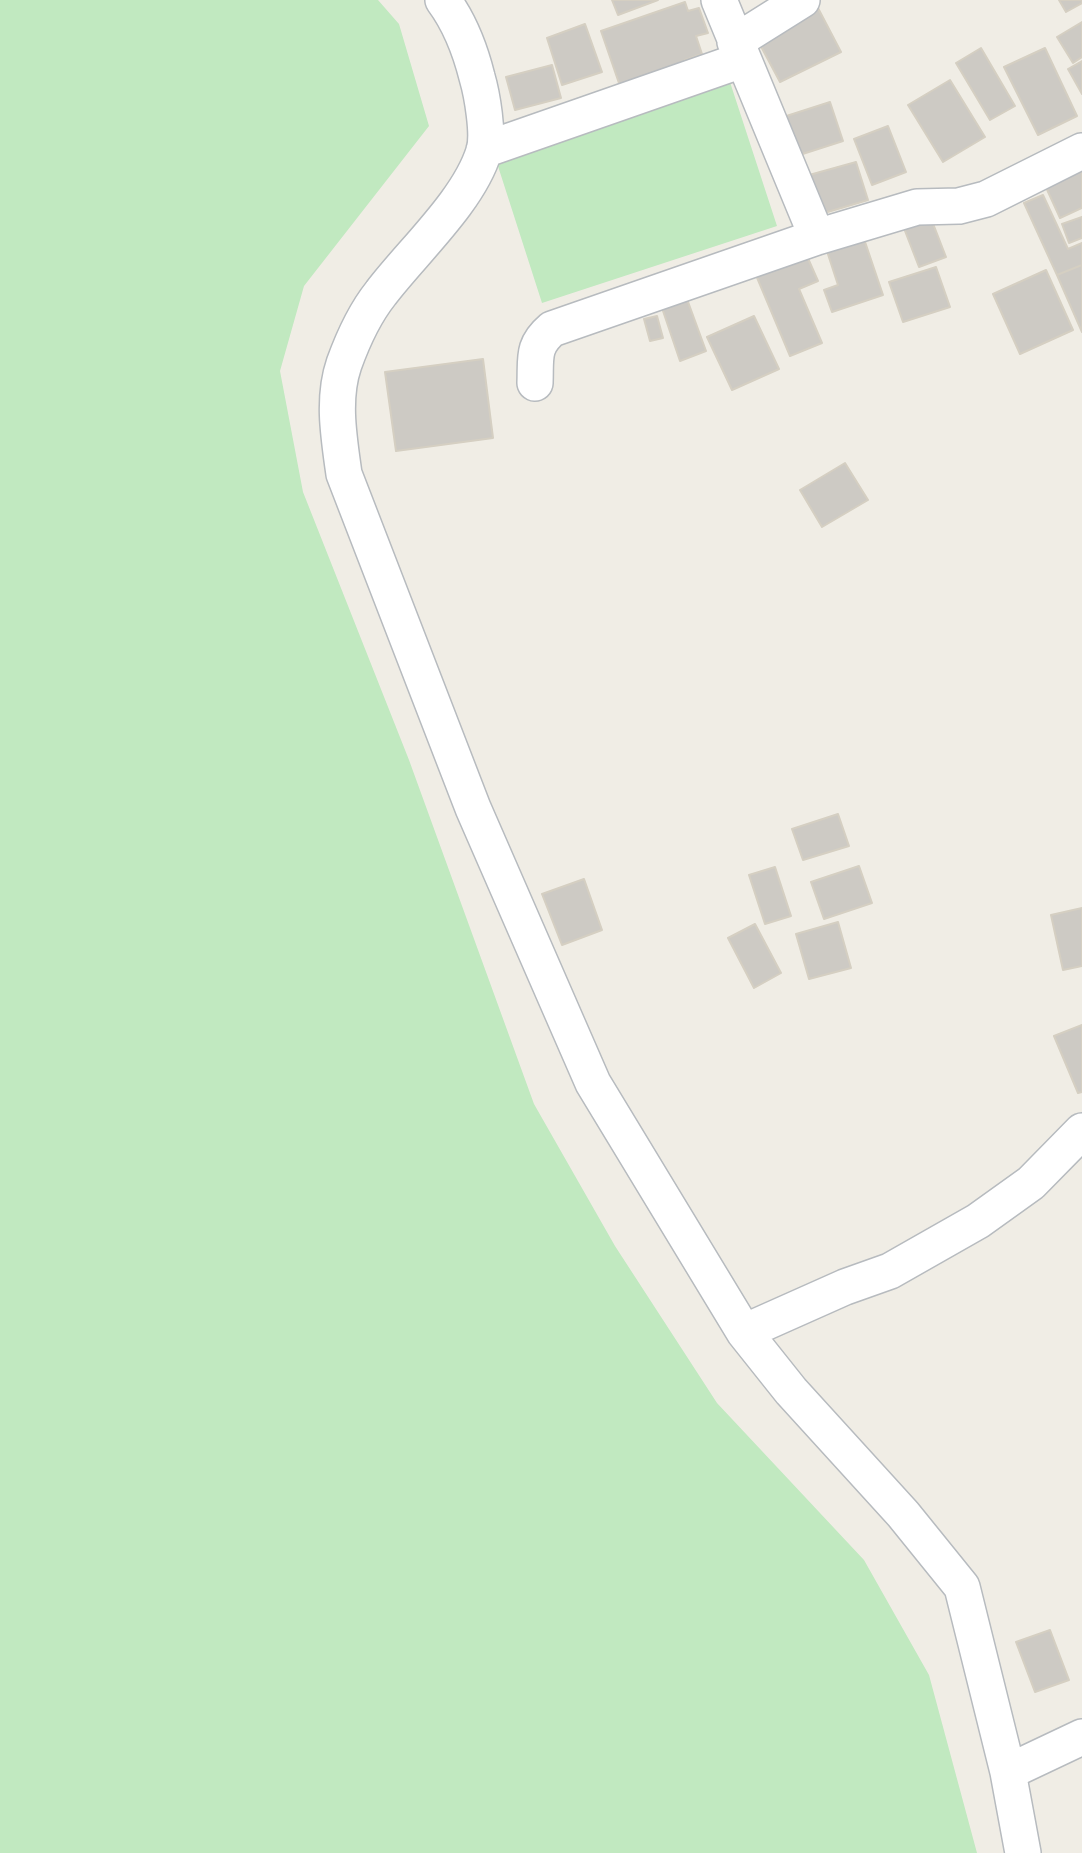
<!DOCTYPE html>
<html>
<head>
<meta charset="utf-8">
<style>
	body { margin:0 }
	canvas { display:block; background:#f0ede5 }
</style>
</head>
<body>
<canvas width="1082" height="1853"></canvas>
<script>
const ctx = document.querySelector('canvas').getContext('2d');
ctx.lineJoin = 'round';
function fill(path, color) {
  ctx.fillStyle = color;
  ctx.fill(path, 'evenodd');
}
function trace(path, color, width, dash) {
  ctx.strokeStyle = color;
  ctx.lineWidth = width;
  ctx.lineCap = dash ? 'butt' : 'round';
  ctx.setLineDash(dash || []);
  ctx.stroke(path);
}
const green = new Path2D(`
	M0,0H378L399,24L429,126L304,286L280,371L303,492L409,760L534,1104L615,1246L717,1403L864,1560L929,1675L977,1853H0Z
	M729,79L777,226L542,303L496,160Z`);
const building = new Path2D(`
	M612,0H658L618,15Z
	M1059,0H1082V3L1066,12Z
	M685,2L688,11L699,8L708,33L696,36L702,54L685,60L688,67L621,89L601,31Z
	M818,8L841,52L780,82L757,39Z
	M1082,22V57L1073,63L1057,37Z
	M585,24L602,72L562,85L547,38Z
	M981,48L1015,106L990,120L956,63Z
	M1045,48L1077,116L1038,135L1004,67Z
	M1082,61V94L1068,69Z
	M552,65L561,98L515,110L506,77Z
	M950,80L985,137L943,162L908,105Z
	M830,102L843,141L787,159L774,120Z
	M888,126L906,172L872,185L854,139Z
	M856,162L868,200L814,216L802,177Z
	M1080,167L1082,172V208L1060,218L1044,183Z
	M1043,195L1068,249L1082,243V265L1057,275L1024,203Z
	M927,208L946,257L919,267L900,218Z
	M1082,217V238L1069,243L1062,224Z
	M861,230L883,295L832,312L824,290L838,285L824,242Z
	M803,247L818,281L799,289L822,343L790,356L753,268Z
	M1082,265V332L1057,275Z
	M936,267L950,307L903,322L889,282Z
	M1046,270L1073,330L1020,354L993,294Z
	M687,299L706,351L680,361L662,308Z
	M657,316L663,338L650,341L644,319Z
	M754,316L779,369L732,390L707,337Z
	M483,359L493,438L396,451L385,372Z
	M845,463L868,500L822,527L800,490Z
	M838,814L849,846L803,860L792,829Z
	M859,866L872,903L824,919L811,882Z
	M775,867L791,916L765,924L749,875Z
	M584,879L602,930L562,945L542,894Z
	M1082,908V966L1063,970L1051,915Z
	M838,922L851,968L809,979L796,934Z
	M755,924L781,973L754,988L728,938Z
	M1082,1025V1092L1078,1093L1054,1036Z
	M1050,1630L1069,1680L1035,1692L1016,1642Z`);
const minor = new Path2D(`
	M443,0C460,23 470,49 477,77C482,94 489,134 484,151C469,201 412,252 381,293C365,313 353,339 344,364C332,399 339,438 344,474L473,808L593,1083L744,1332L791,1391L903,1514L962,1587L1008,1772L1023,1853
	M719,0L817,237L917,207L959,206L986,199L1082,151
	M735,42L802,0
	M484,150L742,60
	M535,383C536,358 532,346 552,329L817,237
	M744,1332L845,1287L890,1271L978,1221L1031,1183L1082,1131
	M1008,1772L1082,1737`);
fill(green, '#c1e9c0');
fill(building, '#cdcac4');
trace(building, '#d5cfc2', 2);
trace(minor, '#b7bbbf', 38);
trace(minor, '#fff', 35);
</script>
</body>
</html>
